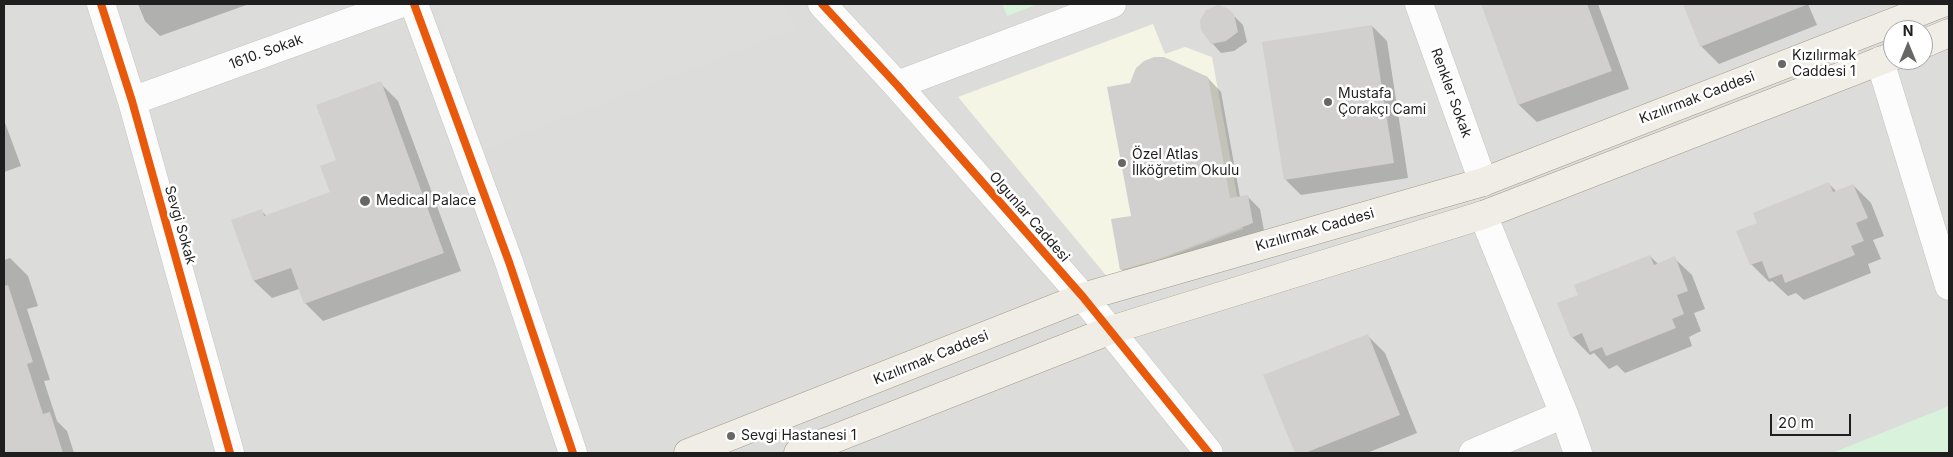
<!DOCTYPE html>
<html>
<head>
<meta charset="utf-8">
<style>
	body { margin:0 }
	#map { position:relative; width:1953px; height:457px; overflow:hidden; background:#edece9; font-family:Inter,sans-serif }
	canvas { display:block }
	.frame { position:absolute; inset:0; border:5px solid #1f1f1f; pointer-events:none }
	.north { position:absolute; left:1883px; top:20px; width:50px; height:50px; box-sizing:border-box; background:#fff; border:1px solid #a5a5a5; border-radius:50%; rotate:0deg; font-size:14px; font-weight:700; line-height:20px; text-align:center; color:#1f1f1f }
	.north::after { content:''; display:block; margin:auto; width:18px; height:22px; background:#676766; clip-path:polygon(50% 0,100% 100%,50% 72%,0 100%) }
	.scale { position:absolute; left:1770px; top:414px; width:81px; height:22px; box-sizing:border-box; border:2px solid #1f1f1f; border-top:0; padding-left:6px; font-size:15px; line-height:18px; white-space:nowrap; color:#1f1f1f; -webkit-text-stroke:4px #fff; paint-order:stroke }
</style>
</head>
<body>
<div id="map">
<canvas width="1953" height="457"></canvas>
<div class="frame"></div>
<div class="north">N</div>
<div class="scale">20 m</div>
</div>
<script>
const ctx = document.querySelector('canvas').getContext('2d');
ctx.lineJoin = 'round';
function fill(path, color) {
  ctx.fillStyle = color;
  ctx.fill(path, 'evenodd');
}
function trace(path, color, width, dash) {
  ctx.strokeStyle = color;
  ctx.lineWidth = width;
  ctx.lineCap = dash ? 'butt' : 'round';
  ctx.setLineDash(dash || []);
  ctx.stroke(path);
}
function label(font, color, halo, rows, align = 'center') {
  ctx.font = font + ' Inter,sans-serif';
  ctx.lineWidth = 5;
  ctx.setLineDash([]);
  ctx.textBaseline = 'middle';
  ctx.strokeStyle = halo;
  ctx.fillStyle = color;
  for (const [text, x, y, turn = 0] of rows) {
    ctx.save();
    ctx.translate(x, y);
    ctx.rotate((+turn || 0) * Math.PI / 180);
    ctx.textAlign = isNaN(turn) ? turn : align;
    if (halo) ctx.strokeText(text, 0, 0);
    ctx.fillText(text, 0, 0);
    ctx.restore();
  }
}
const residential = new Path2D(`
	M4,4H1949V453H4ZM1893,30H1923V60H1893Z`);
const education = new Path2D(`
	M1153,24L1165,54L1185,47L1212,57L1243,229L1109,279L958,97Z`);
const park = new Path2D(`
	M1002,4H1038L1007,16Z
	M1949,406V453H1832Z`);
const parking = new Path2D(`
	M435,4H780L799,28L482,150Z`);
const shadow = new Path2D(`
	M138,4H249L160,36L145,21Z
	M1483,4H1598L1629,89L1537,122L1519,105Z
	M1684,4H1808L1817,25L1719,64L1701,46Z
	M1233,15L1243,25L1247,42L1234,51L1221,53L1212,43Z
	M1372,26L1387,41L1408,178L1301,195L1286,180L1264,43Z
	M1208,78L1221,92L1240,197L1247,196L1260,209L1265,236L1134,282L1121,269L1132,217Z
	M380,83L398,101L461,271L323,321L305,303L299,289L272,298L254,281L261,211L267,216L332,193L338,161Z
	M4,120L21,166L4,172Z
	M1829,184L1837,192L1853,185L1871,203L1884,236L1873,240L1881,259L1868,264L1871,273L1804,300L1796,293L1788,296L1772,281L1769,282L1751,264L1759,223Z
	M1650,256L1658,264L1674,258L1692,275L1705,309L1694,313L1701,331L1689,337L1692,346L1625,373L1617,365L1609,369L1594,353L1590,355L1572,337L1579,296Z
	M10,258L28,276L38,306L27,309L50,380L44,381L57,421L67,431L74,453H4V260Z
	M1367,335L1385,353L1417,433L1367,453H1296L1265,376Z`);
const building = new Path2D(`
	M1481,4H1587L1612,71L1518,105Z
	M1683,4H1806V5L1700,47Z
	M1218,5L1227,8L1234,14L1238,32L1226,41L1211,44L1201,30L1200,20L1206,10Z
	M1372,25L1394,163L1284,180L1262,42Z
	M1154,57H1164L1208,77L1230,198L1248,195L1253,223L1156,260L1120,270L1111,219L1131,216L1107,87L1130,83L1136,68L1144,61Z
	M381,81L444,253L304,304L291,268L253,281L231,220L262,209L264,216L330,192L320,166L336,160L316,105Z
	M1829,182L1833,192L1853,184L1868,218L1856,223L1864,241L1851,246L1855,255L1785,283L1782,274L1769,279L1762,261L1750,265L1736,231L1757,223L1753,213Z
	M1650,255L1654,265L1675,256L1688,291L1677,295L1684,314L1672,319L1676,328L1606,356L1602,347L1590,352L1582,333L1571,338L1557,303L1578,295L1574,285Z
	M8,285L33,362L27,364L43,414L50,412L63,453H4V286Z
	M1368,334L1400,415L1305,453H1295L1263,375Z`);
const street = new Path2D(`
	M101,4L132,101L230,453
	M414,4L509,262L573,453
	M822,4L897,85L1083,297L1209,453
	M1419,4L1483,182
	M1880,61L1949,286
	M897,85L1112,4
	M132,101L399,4
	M1483,215L1564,414L1578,453
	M1473,453L1564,414`);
const primary = new Path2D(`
	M1923,44L1949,33
	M688,453L1083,297L1483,182L1940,4
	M798,453L1111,330L1483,215L1893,56`);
const cycleway = new Path2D(`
	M101,4L132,101L230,453
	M414,4L509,262L573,453
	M822,4L897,85L1083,297L1209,453`);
const markers = [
	[1782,64,5,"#676766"],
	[1328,102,5,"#676766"],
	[1122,163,5,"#676766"],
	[365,201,6,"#676766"],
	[731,436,5,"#676766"]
];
const streetNames = [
	["1610. Sokak",266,52,-20],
	["Renkler Sokak",1451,93,70],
	["Kızılırmak Caddesi",1697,98,-21],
	["Olgunlar Caddesi",1029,217,49],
	["Sevgi Sokak",180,225,74],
	["Kızılırmak Caddesi",1315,230,-16],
	["Kızılırmak Caddesi",931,358,-22]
];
const poiNames = [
	["Kızılırmak",1792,56],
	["Caddesi 1",1792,72],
	["Mustafa",1338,94],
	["Çorakçı Cami",1338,110],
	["Özel Atlas",1132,155],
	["İlköğretim Okulu",1132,171],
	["Medical Palace",376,201],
	["Sevgi Hastanesi 1",741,436]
];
fill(residential, '#dcdcda');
fill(education, '#f4f5e5');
fill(park, '#d8f2db');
fill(parking, '#dddddc');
fill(shadow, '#0003');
fill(building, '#d2d0ce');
trace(street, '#c6c6c4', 29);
trace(primary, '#a29c87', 29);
trace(street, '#fcfcfc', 28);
trace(primary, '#f0ede6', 28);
trace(cycleway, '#e8590c', 8);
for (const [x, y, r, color] of markers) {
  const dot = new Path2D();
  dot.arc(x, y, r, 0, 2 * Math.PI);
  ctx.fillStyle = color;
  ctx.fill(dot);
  trace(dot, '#fff', 2);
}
label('14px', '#1f1f1f', '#fff', streetNames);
label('14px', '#1f1f1f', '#fff', poiNames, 'left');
</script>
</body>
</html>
